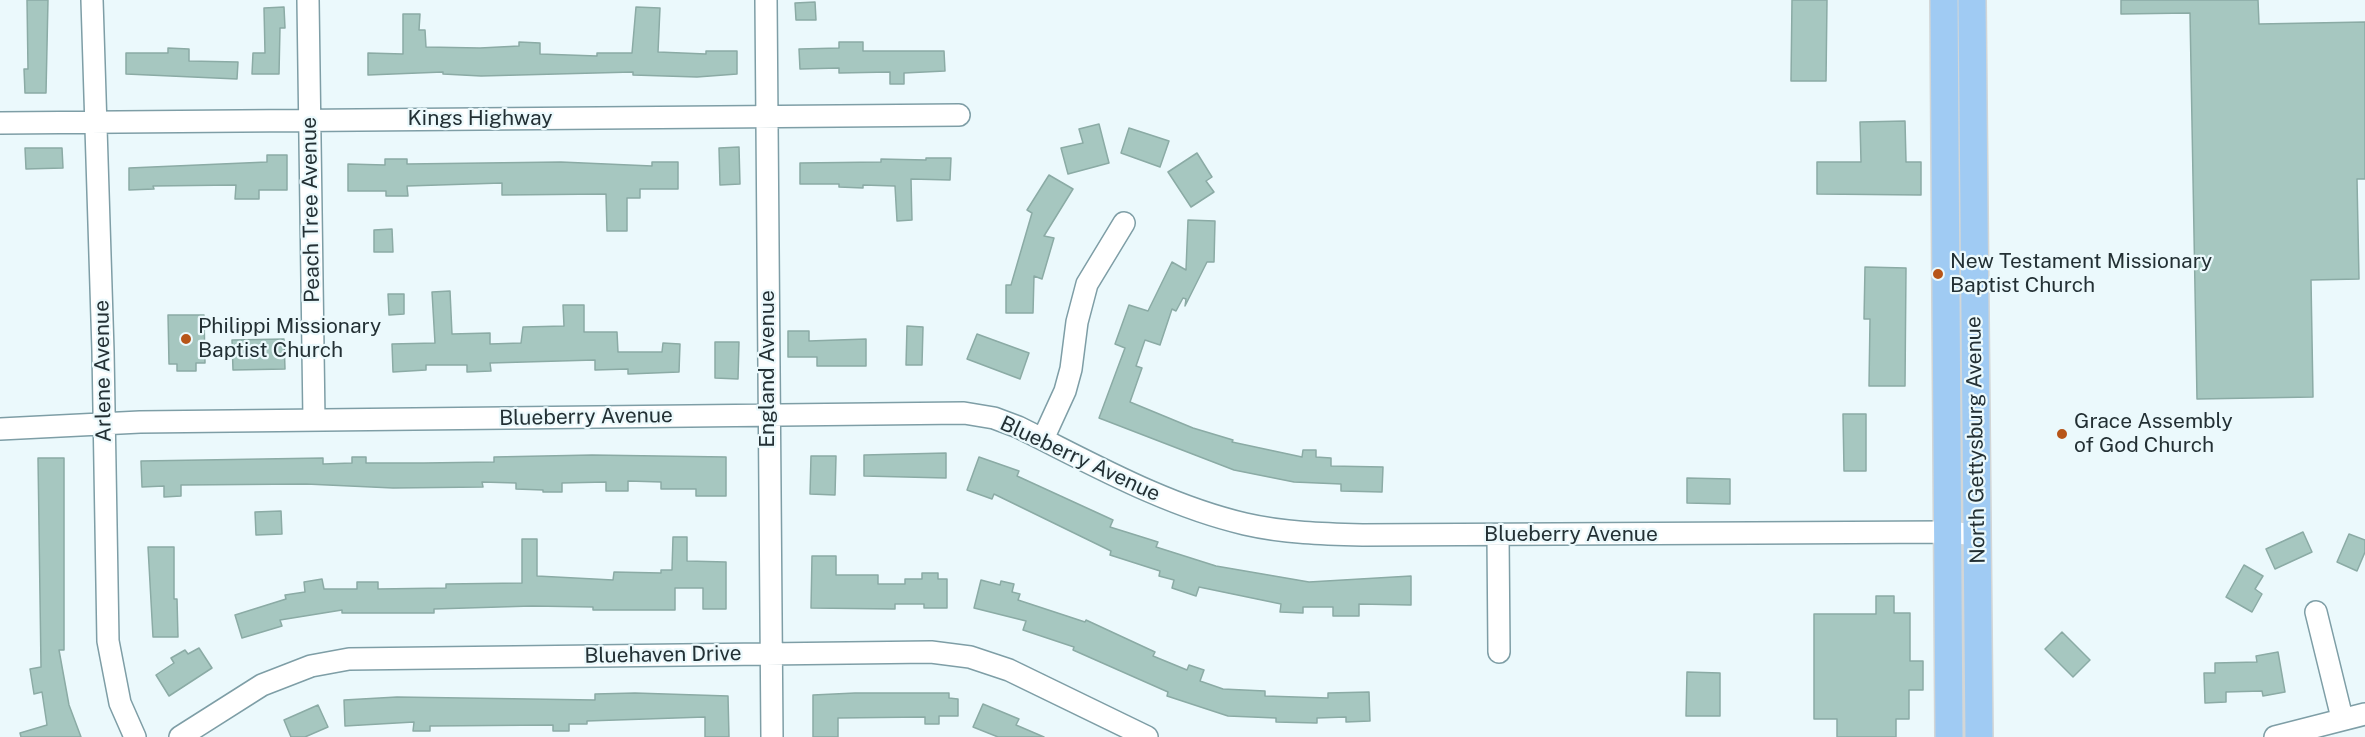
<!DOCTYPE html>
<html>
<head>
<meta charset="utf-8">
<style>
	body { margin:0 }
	canvas { display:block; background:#ebf9fc }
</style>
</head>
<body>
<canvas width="2365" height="737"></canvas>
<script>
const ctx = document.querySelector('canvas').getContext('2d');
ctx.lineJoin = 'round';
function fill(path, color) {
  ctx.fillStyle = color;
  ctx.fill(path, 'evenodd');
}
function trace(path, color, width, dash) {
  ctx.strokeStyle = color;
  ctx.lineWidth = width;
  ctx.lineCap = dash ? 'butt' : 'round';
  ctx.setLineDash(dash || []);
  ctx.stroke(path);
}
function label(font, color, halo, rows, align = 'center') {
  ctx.font = font + ' "Public Sans",sans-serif';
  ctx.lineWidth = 4.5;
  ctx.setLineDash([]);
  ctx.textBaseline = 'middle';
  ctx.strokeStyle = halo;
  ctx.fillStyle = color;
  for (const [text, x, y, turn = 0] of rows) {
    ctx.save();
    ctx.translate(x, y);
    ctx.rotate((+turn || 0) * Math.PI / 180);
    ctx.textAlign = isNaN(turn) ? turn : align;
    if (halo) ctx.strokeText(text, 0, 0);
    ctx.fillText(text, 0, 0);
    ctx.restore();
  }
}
const building = new Path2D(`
	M27,0H48L46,93H25L24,69H28Z
	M1792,0H1827L1826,81H1791Z
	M2121,0H2258L2259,24L2365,22V179H2357L2359,279L2311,280L2313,397L2197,399L2190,13L2121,14Z
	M815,2L816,20H796L795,3Z
	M284,7L285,28H280L279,74H252L253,53H265L264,8Z
	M636,7L660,8L658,52L706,54V51H737V74L697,77L633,75V72L481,76L443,74V72L368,75V53L403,54V14H420L419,30H425L426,47L480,48L519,46V42L540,43V54L597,56V53H632Z
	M839,42H863V51H944L945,71L904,73V84H890V72L839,73V68L800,69L799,49L839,48Z
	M168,48L189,49V61L238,62L237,79L126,74V53H168Z
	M1905,121L1906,162H1921V195L1817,194V162H1861L1860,122Z
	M1099,124L1109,163L1068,174L1061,148L1083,143L1079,129Z
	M1129,128L1169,141L1160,167L1121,153Z
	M739,147L740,184L720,185L719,148Z
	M25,148H62L63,168L26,169Z
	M1197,153L1212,177L1206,181L1214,192L1191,207L1168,172Z
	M267,155H287V190H259V199H235L236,185L153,186L154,189L129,190V168L267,162Z
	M926,158H951L950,180L911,179L912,220L897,221L895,186L863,185V188L839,187V184H800V163L881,162V159L926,160Z
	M385,159H407V164L561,162L652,166V162H678V189H640V198H627V231H607L606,194L502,195V183L407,186L408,196H386V191H348V164L385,165Z
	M1049,175L1073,189L1044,236L1054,238L1042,279L1034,276L1033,313H1006V285H1011L1032,213L1027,210Z
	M1188,220L1215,221L1214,262H1207L1185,306L1186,299L1183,298L1176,311L1172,309L1160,345L1145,340L1136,366L1142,368L1130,402L1193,428L1233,440L1232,442L1302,457L1303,450H1316V457L1331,458V466L1383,467L1382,492L1341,491V484L1294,482L1234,470L1099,418L1125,348L1115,344L1129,305L1148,311L1172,262L1186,270Z
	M392,229L393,252H374V230Z
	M1865,267L1906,268L1905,386H1869L1870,319H1864Z
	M450,291L452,334L490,333V344L521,343L523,327L564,326L563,305H584V332H617L618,352H662L663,343L680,344L679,372L628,374V369L595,370V360L490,363L491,371L467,372V365H426V370L393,372L392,344L435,343L432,292Z
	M388,294H404V314L389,315Z
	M168,315H204L205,363H196V371H177V364H169Z
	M907,326L923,327L922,365H906Z
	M788,331H809V341L866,339V366H817V357H788Z
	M977,334L1029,353L1020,379L967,359Z
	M284,339L285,369L233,370L232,340Z
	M715,342H739L738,379L715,378Z
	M1843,414H1866V471H1844Z
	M946,453V478L864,476V455Z
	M592,455L726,457V496H696V489H661V482L628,481V491H606V482L562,483V492H543V490L516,489V483L482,482L483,487L393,488L306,484L181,485V496L164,497V486L142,487L141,461L323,458V464L352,463V457H366V463H424L494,462V457Z
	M811,456H836L835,495L810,494Z
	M979,457L1019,471L1017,476L1113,520L1110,527L1158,542L1156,547L1216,566L1309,582L1411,576V605L1359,604V616H1333V607H1303V613L1280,612L1281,604L1199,587L1196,596L1172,588L1174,580L1159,576L1160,571L1110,555L1111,551L994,494L992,499L967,490Z
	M38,458H64V650H59L69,705L81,737H21L20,733L47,725L42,692L34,694L30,669L41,667Z
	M1687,478L1730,479V504L1687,503Z
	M281,511L282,534L256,535L255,512Z
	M2303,532L2312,552L2275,569L2266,549Z
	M2349,534L2365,540V552L2357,571L2337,562Z
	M673,537H687V561L726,562V609H703V588H675V610H593V607L532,606L434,609V613H342V610L280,620L282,626L242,638L235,615L286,599L285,595L305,592L304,582L322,579L324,589H357V582H378V589L446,588V584L522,583V539H537V576L613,580L614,572L661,573V570H672Z
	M148,547H174V599H177L178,637H153Z
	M812,556H836V575H878V584H905V579H922V573H938V579H947V608H924V604H895V609L811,608Z
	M2244,565L2263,576L2255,589L2262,594L2252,612L2226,597Z
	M981,580L1000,585L1001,581L1014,584L1012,592L1020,594L1018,600L1085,622L1086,620L1155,652L1153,656L1187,670L1189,665L1204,670L1200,681L1223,689L1265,691V696L1328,698V693L1369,692L1370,721L1346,722V717L1317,718V723L1276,722V718L1228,716L1167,696L1168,692L1073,650L1074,647L1023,630L1026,621L974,608Z
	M1876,596H1894V613H1910V661H1923V690H1909V719H1896V737H1837V719H1814V614H1876Z
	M2062,632L2090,660L2073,677L2045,649Z
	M199,648L212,668L169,696L156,675L174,663L171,658L185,650L188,654Z
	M2278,652L2285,692L2263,696L2262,691L2226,692V702L2205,703L2204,673H2215V663L2257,662L2256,656Z
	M1687,672L1720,673V716H1686Z
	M635,693L728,696L729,737H705V717L587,721V724H569V731H553V725L430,726V731H413L414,722L345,726L344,700L397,697L595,700V694Z
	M855,693H949V698L958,699V716H939V724H925V717L838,718V737H813V695Z
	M983,704L1019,719L1016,725L1044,737H998L973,727Z
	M318,705L328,727L305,737H291L284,720Z`);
const minor = new Path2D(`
	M92,0L103,351L108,641L120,703L135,737
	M308,0L314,420
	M766,0L772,737
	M0,123L959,115
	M0,429L140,422L964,413L994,418L1018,427C1091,463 1164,505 1245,524C1284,533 1324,534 1363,535L1947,532L1977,535
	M1043,439L1065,391L1071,369L1077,322L1087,284L1124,223
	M1498,535L1499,652
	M2316,612L2342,718
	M180,737L262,685L311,666L349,659L931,652L970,657L1009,670L1147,737
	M2275,737L2365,714`);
const major = new Path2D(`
	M1944,0L1949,737
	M1972,0L1979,737`);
const markers = [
	[1938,274,6,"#b75518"],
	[186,339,6,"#b75518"],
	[2062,434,6,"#b75518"]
];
const streetNames = [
	["Kings Highway",480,119],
	["Peach Tree Avenue",311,210,-91],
	["England Avenue",768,369,-90],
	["Arlene Avenue",103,371,-91],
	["Blueberry Avenue",586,417,-1],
	["North Gettysburg Avenue",1976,440,-91],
	["Blueberry Avenue",1080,459,25],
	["Blueberry Avenue",1571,535],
	["Bluehaven Drive",663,655,-1]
];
const poiNames = [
	["New Testament Missionary",1950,262],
	["Baptist Church",1950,286],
	["Philippi Missionary",198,327],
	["Baptist Church",198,351],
	["Grace Assembly",2074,422],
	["of God Church",2074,446]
];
fill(building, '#a6c7c0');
trace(building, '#8baba5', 1.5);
trace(minor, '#7e9ea6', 24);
trace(major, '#d3d6d6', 30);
trace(minor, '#fff', 21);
trace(major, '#a0cbf3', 27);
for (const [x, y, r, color] of markers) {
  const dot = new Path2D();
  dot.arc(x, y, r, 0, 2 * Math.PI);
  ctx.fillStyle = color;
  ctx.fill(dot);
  trace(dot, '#ebf9fc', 2);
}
label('21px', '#233034', '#ebf9fc', streetNames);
label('21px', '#233034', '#ebf9fc', poiNames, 'left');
</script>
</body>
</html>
